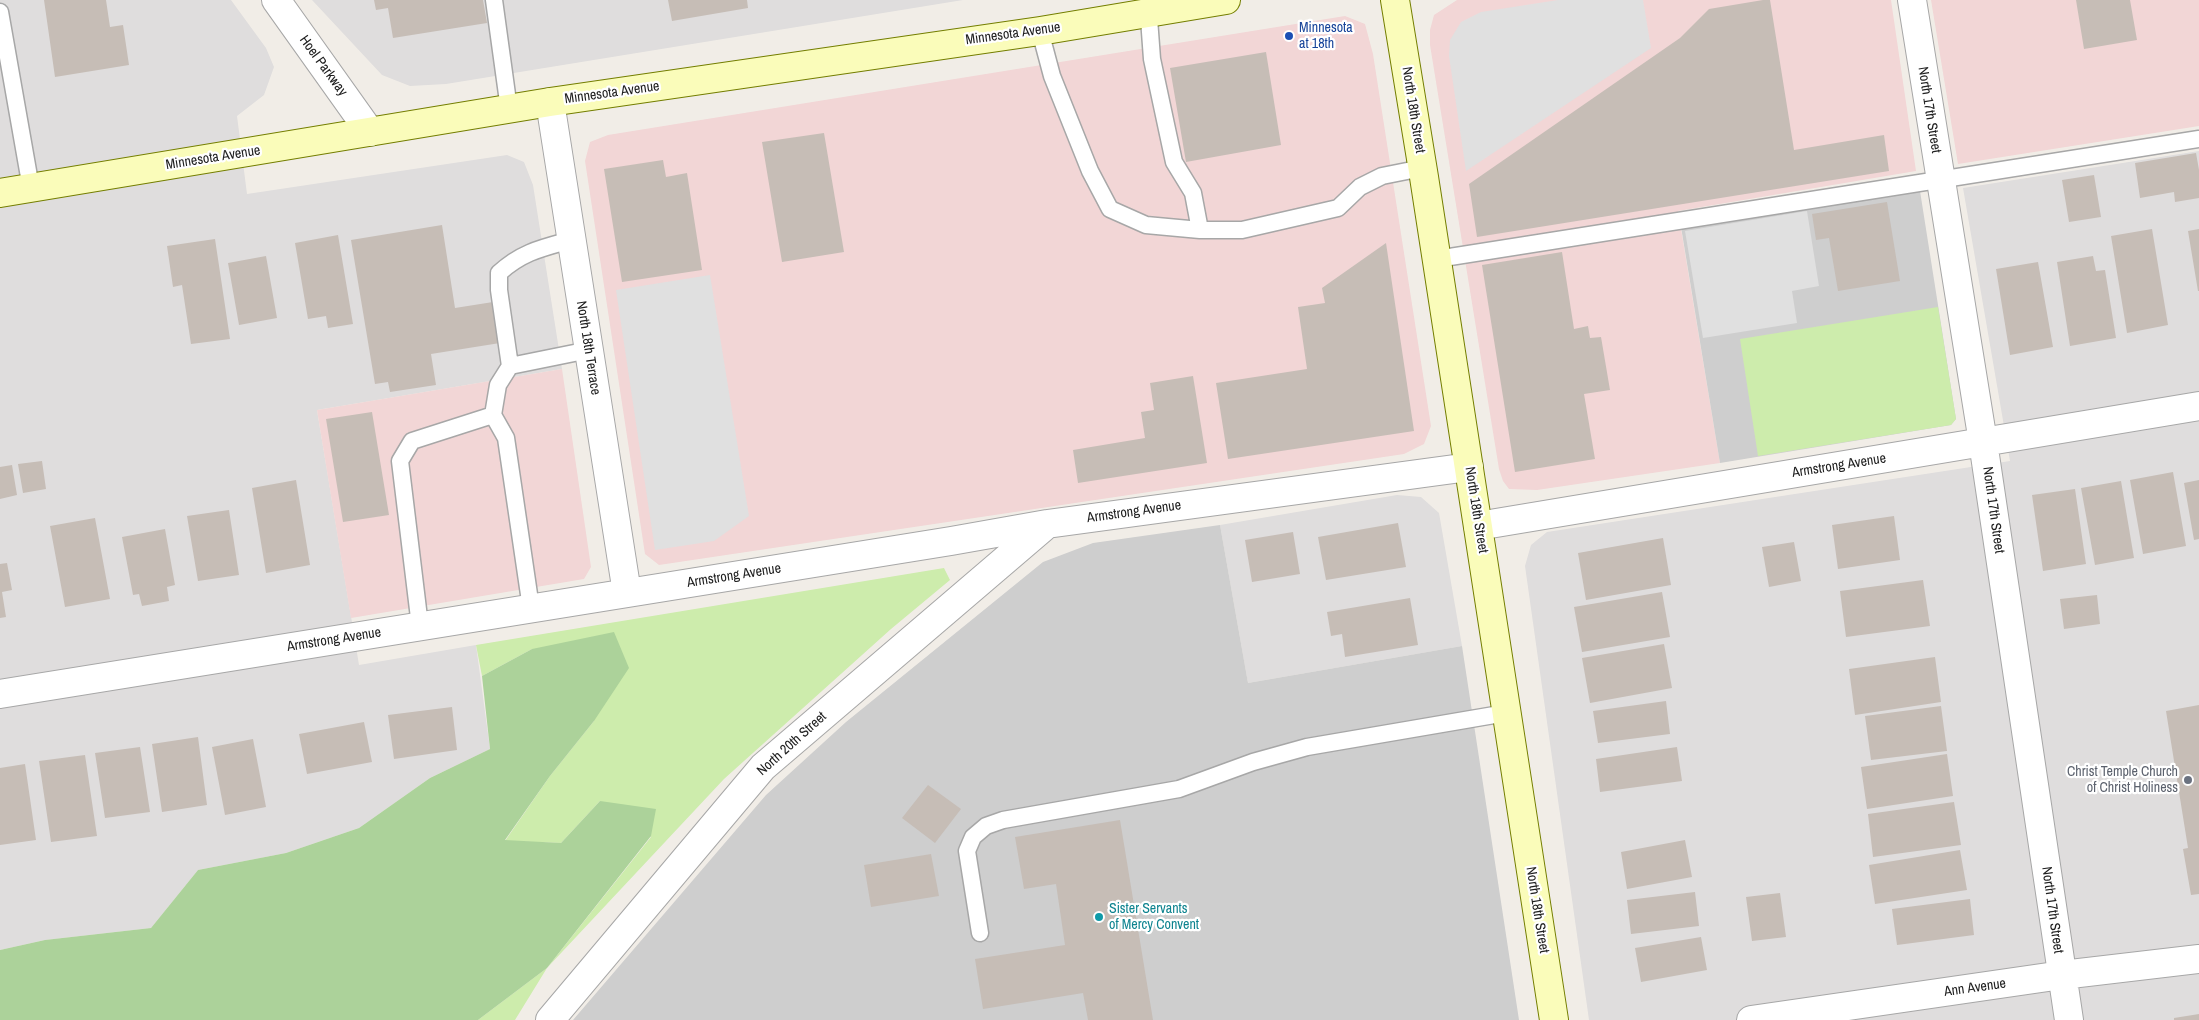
<!DOCTYPE html>
<html>
<head>
<meta charset="utf-8">
<style>
	body { margin:0 }
	canvas { display:block; background:#f1ede7 }
</style>
</head>
<body>
<canvas width="2199" height="1020"></canvas>
<script>
const ctx = document.querySelector('canvas').getContext('2d');
ctx.lineJoin = 'round';
function fill(path, color) {
  ctx.fillStyle = color;
  ctx.fill(path, 'evenodd');
}
function trace(path, color, width, dash) {
  ctx.strokeStyle = color;
  ctx.lineWidth = width;
  ctx.lineCap = dash ? 'butt' : 'round';
  ctx.setLineDash(dash || []);
  ctx.stroke(path);
}
function label(font, color, halo, rows, align = 'center') {
  ctx.font = font + ' "Archivo Narrow",sans-serif';
  ctx.lineWidth = 4.5;
  ctx.setLineDash([]);
  ctx.textBaseline = 'middle';
  ctx.strokeStyle = halo;
  ctx.fillStyle = color;
  for (const [text, x, y, turn = 0] of rows) {
    ctx.save();
    ctx.translate(x, y);
    ctx.rotate((+turn || 0) * Math.PI / 180);
    ctx.textAlign = isNaN(turn) ? turn : align;
    if (halo) ctx.strokeText(text, 0, 0);
    ctx.fillText(text, 0, 0);
    ctx.restore();
  }
}
const residential = new Path2D(`
	M0,0H231L266,48L274,67L264,95L237,116L247,194L507,155L524,162L533,185L562,369L317,410L359,665L476,645L490,749L430,778L359,828L286,853L198,870L151,928L45,940L0,950Z
	M312,0H963L446,84L410,86L382,75Z
	M2199,151V1020H1589L1525,566L1531,545L1547,532L2010,461L1963,188Z
	M1397,495L1421,497L1439,513L1462,646L1248,683L1220,525Z`);
const commercial = new Path2D(`
	M1457,0H1891L1916,171L1678,211L1720,463L1537,490L1509,489L1503,481L1499,469L1430,45V30L1434,15Z
	M1931,0H2199V126L1958,164Z
	M1345,16L1365,24L1373,54L1431,426L1424,444L1404,454L659,565L645,554L585,161L590,142L608,135Z
	M562,369L591,567L584,579L351,618L317,410Z`);
const religious = new Path2D(`
	M1920,191L1956,419L1951,425L1720,463L1681,227Z
	M1220,525L1248,683L1462,646L1519,1020H573L766,795L846,722L1043,562L1093,543Z`);
const grass = new Path2D(`
	M1938,307L1956,419L1951,425L1758,456L1740,339Z
	M944,568L950,580L891,629L724,779L547,968L515,1020H478L547,968L651,837L600,801L561,843L505,841L550,776L594,721L532,649L482,676L476,645Z`);
const forest = new Path2D(`
	M614,632L629,668L594,721L550,776L505,840L561,843L600,801L656,809L651,836L547,968L478,1020H0V950L45,940L151,928L198,870L286,853L359,828L430,778L490,749L482,676L532,649Z`);
const parking = new Path2D(`
	M1558,0H1643L1651,48L1466,171L1449,56L1450,40L1461,22L1481,12Z
	M1807,211L1819,286L1792,291L1797,323L1703,338L1685,231Z
	M710,275L749,516L714,541L655,550L616,290Z`);
const building = new Path2D(`
	M44,0H106L110,27L123,25L129,65L55,77Z
	M374,0H483L487,23L393,38L388,8L376,10Z
	M668,0H747L748,8L672,21Z
	M1763,0H1770L1794,150L1884,135L1889,171L1477,237L1469,184L1680,38L1709,9Z
	M2076,0H2130L2137,40L2084,49Z
	M1266,52L1281,145L1186,162L1170,68Z
	M824,133L844,252L782,262L762,142Z
	M2196,153L2199,170V198L2175,202L2174,192L2140,198L2135,163Z
	M663,160L666,177L687,173L702,270L622,282L604,169Z
	M2094,175L2101,217L2069,222L2062,180Z
	M1887,202L1900,281L1838,291L1829,238L1816,240L1812,214Z
	M442,225L455,308L493,302L500,343L431,354L436,385L390,392L388,382L375,384L351,240Z
	M2152,229L2168,325L2127,333L2111,236Z
	M2199,229V291H2198L2188,231Z
	M338,235L353,324L328,328L326,316L308,319L295,243Z
	M215,239L230,339L191,344L182,285L173,287L167,246Z
	M1386,243L1414,431L1228,459L1216,383L1307,369L1298,307L1325,303L1322,288Z
	M1562,252L1574,329L1588,326L1590,338L1601,337L1610,390L1584,394L1595,459L1515,472L1482,265Z
	M266,256L277,318L239,325L228,263Z
	M2093,256L2096,271L2105,270L2116,338L2070,346L2057,262Z
	M2038,262L2053,347L2010,355L1996,269Z
	M1193,376L1207,463L1078,483L1073,450L1145,438L1141,412L1154,410L1150,383Z
	M372,412L389,515L343,522L326,419Z
	M42,461L46,489L23,493L18,464Z
	M12,465L17,495L0,499V467Z
	M2173,472L2186,546L2143,554L2130,480Z
	M296,480L310,565L266,573L252,488Z
	M2199,480V539L2194,540L2184,483Z
	M2121,481L2134,558L2095,565L2081,488Z
	M2075,489L2086,564L2043,571L2032,495Z
	M229,510L239,575L198,581L187,516Z
	M1894,516L1900,560L1838,569L1832,525Z
	M95,518L110,599L65,607L50,526Z
	M1398,523L1406,567L1326,580L1318,537Z
	M165,529L175,585L167,587L169,601L142,606L139,594L133,595L122,537Z
	M1293,532L1300,574L1252,582L1245,540Z
	M1663,538L1671,585L1586,600L1578,553Z
	M1794,542L1801,581L1769,587L1762,547Z
	M7,563L12,590L2,592L6,617L0,618V564Z
	M1923,580L1930,626L1846,637L1840,591Z
	M1662,592L1670,637L1582,652L1574,607Z
	M2097,595L2100,624L2064,629L2060,599Z
	M1410,598L1418,645L1345,657L1342,634L1331,636L1327,612Z
	M1664,644L1672,688L1590,703L1582,658Z
	M1935,657L1941,702L1855,715L1849,669Z
	M1666,701L1670,734L1598,743L1593,711Z
	M2199,705V894L2191,895L2183,849L2188,848L2166,711Z
	M1941,706L1947,751L1871,760L1865,716Z
	M452,707L457,750L394,759L388,715Z
	M364,722L372,762L307,774L299,734Z
	M198,737L207,805L162,812L152,744Z
	M253,739L266,807L225,815L212,747Z
	M140,747L150,812L105,818L95,753Z
	M1677,747L1682,781L1600,792L1596,759Z
	M1947,754L1953,796L1867,809L1861,767Z
	M85,755L97,836L51,842L39,761Z
	M25,764L36,840L0,845V768Z
	M928,785L961,809L935,843L902,818Z
	M1954,802L1961,845L1873,857L1868,814Z
	M1120,820L1153,1020H1088L1083,993L983,1009L975,959L1065,945L1056,884L1024,889L1015,837Z
	M1685,840L1692,877L1627,889L1621,852Z
	M1960,850L1967,890L1875,904L1869,865Z
	M931,854L939,896L871,907L864,865Z
	M1695,892L1699,926L1631,934L1627,900Z
	M1780,893L1786,937L1752,941L1746,897Z
	M1970,899L1974,935L1897,945L1892,909Z
	M1701,937L1707,970L1641,982L1635,948Z
	M2199,1014V1020H2174V1018Z`);
const service = new Path2D(`
	M494,0L509,109
	M1148,5L1152,59L1174,162L1193,193L1200,230
	M0,12L31,188
	M1040,31L1052,76L1090,171L1110,209L1146,225L1200,230H1242L1338,208L1360,187L1382,176L1422,168
	M1437,259L2199,139
	M510,366L499,290V273C522,252 542,248 571,240
	M493,415L498,385L510,366L589,350
	M420,626L400,461L412,441L493,415L506,438L531,608
	M980,933L967,851L973,837L986,826L1003,820L1179,789L1253,762L1307,747L1506,713`);
const minor = new Path2D(`
	M276,0L370,132
	M1912,0L1983,442L2069,1020
	M550,102L627,593
	M1478,526L2199,406
	M0,694L951,541L1047,524L1469,467
	M550,1020L763,767L1046,525
	M1751,1020L2062,975L2199,959`);
const secondary = new Path2D(`
	M1395,0L1424,177L1554,1020
	M0,193L550,102L1040,31L1226,0`);
const markers = [
	[1289,36,5,"#1a4fb4"],
	[2188,780,5,"#6b7280"],
	[1099,917,5,"#0f9aa8"]
];
const transitNames = [
	["Minnesota",1299,28],
	["at 18th",1299,44]
];
const streetNames = [
	["Minnesota Avenue",1013,34,-8],
	["Hoel Parkway",323,66,54],
	["Minnesota Avenue",612,93,-8],
	["North 18th Street",1413,110,81],
	["North 17th Street",1929,110,81],
	["Minnesota Avenue",213,158,-9],
	["North 18th Terrace",588,348,81],
	["Armstrong Avenue",1839,466,-9],
	["North 18th Street",1476,510,81],
	["North 17th Street",1993,510,82],
	["Armstrong Avenue",1134,512,-8],
	["Armstrong Avenue",734,576,-9],
	["Armstrong Avenue",334,640,-9],
	["North 20th Street",792,744,-42],
	["North 18th Street",1537,910,81],
	["North 17th Street",2052,910,82],
	["Ann Avenue",1975,988,-8]
];
const worshipNames = [
	["Christ Temple Church",2178,772],
	["of Christ Holiness",2178,788]
];
const cultureNames = [
	["Sister Servants",1109,909],
	["of Mercy Convent",1109,925]
];
fill(residential, '#dfdddd');
fill(commercial, '#f2d6d6');
fill(religious, '#cecece');
fill(grass, '#cdecac');
fill(forest, '#acd29a');
fill(parking, '#e0e0e0');
fill(building, '#c6bdb6');
trace(service, '#a7a7a7', 19);
trace(minor, '#a7a7a7', 30);
trace(secondary, '#747e01', 30);
trace(service, '#fff', 16);
trace(minor, '#fff', 28);
trace(secondary, '#fafcba', 28);
for (const [x, y, r, color] of markers) {
  const dot = new Path2D();
  dot.arc(x, y, r, 0, 2 * Math.PI);
  ctx.fillStyle = color;
  ctx.fill(dot);
  trace(dot, '#fff', 2);
}
label('14px', '#164399', '#fff', transitNames, 'left');
label('14px', '#202020', '#fff', streetNames);
label('14px', '#5b616d', '#fff', worshipNames, 'right');
label('14px', '#0d838f', '#fff', cultureNames, 'left');
</script>
</body>
</html>
